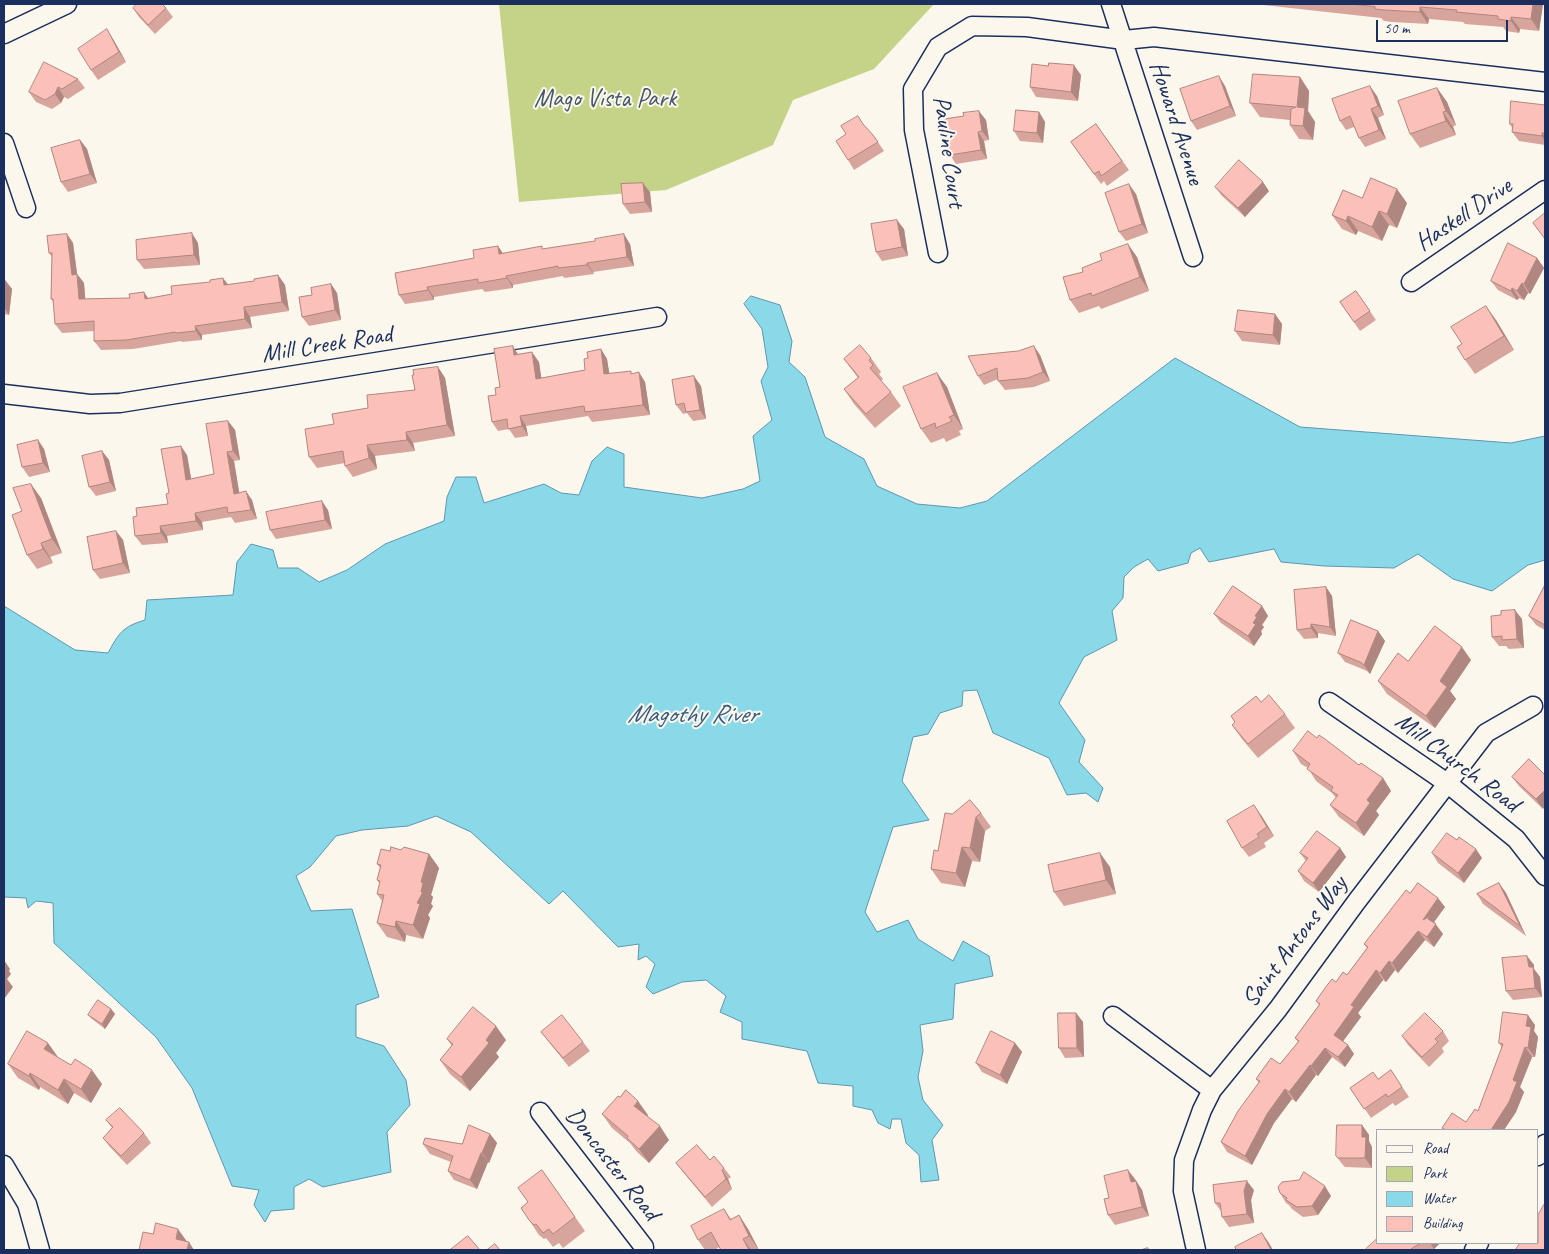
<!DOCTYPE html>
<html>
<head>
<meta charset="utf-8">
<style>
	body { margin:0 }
	#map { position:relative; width:1549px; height:1254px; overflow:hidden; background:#fbf7ec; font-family:Caveat,sans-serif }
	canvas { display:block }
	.frame { position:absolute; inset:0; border:5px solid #1b2f5e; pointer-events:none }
	.legend { position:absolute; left:1376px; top:1129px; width:162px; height:115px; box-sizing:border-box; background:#fbf7ec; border:1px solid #a1a7b3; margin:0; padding:6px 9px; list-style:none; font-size:15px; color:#1b2f5e }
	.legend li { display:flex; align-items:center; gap:10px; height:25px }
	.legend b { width:25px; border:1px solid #a1a7b3 }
	.scale { position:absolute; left:1376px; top:20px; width:132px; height:22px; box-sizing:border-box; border:2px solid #1b2f5e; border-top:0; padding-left:6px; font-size:15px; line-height:18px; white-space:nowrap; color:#1b2f5e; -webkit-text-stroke:4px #fbf7ec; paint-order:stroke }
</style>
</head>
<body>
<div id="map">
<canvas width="1549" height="1254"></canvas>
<div class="frame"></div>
<ul class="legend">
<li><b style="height:6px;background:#fbf7ec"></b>Road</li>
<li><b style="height:14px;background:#c4d387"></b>Park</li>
<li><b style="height:14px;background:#8ad9e8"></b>Water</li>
<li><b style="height:14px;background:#fbc0b7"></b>Building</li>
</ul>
<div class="scale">50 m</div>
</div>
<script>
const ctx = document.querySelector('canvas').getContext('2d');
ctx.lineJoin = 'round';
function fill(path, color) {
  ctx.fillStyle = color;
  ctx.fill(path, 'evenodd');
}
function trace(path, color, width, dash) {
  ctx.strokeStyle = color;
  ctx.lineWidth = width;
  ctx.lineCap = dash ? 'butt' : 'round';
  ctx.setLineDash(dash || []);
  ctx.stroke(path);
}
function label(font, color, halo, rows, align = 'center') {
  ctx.font = font + ' Caveat,sans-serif';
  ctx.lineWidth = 4;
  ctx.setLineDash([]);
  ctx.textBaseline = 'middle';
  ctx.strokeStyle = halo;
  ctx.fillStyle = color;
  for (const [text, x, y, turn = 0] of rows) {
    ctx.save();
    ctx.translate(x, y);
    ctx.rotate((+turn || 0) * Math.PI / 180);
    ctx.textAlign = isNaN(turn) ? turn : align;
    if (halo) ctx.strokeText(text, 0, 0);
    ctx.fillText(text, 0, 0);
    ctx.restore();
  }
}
const green = new Path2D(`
	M499,4H934L874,69L793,100L773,145L666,190L519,202Z`);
const water = new Path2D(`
	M751,296L780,305L792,341L789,362L805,377L825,437L864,459L877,486L917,504L960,508L987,501L1175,358L1300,427L1511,443L1545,436V560L1528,565L1492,591L1453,579L1418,554L1394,568L1324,566L1281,562L1274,549L1209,562L1200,548L1191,553L1188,563L1158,571L1148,559L1134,567L1124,577L1123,598L1112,611L1117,640L1084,657L1059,703L1085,740L1079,762L1103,788L1098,802L1086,793L1067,795L1049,758L993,733L977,690L963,691L962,706L940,713L928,734L913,737L902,781L929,820L893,827L865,912L877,932L908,920L918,939L953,961L963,941L989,956L993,976L955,984L953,1019L920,1025L923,1051L918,1077L923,1100L943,1125L932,1140L939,1180L921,1182L919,1155L906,1143L901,1119H892L890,1129L878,1123L872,1110L853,1106V1086L818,1083L807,1051L742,1039V1022L720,1012L726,996L706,980L682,982L653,994L646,987L655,964L646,956L638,960L639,944L618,947L563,891L549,904L471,832L436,816L408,826L362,830L336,836L310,867L296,876L311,911L352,909L379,997L356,1005V1037L384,1046L406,1080L410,1105L387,1132L391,1172L323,1187L309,1179L294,1187V1209L271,1211L265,1222L254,1205L259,1190L232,1186L192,1088L156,1037L54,943L53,903L36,901L28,908L26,898L4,897V606L75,650L108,653C119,633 122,627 145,620L147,600L233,595L237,562L251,544L273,550L278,568H298L319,582L347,570L385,544L444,521L447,497L456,477H476L484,503L544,484L561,493L579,495L592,461L607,447L624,454V487L702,498L743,489L760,481L753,436L772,420L761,381L768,367L762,329L744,304Z`);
const minor = new Path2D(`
	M1111,4L1193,257
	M4,34L67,4
	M4,143L26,208
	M938,253L914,130L913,89L938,47L972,26L1027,27L1124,40L1154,37L1545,82
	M1411,282L1545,190
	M4,394L90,404L120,403L657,317
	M1329,702L1447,783L1516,839L1545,876
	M1113,1016L1212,1090
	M540,1112L644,1247
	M1538,1156L1545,1144
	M4,1165L27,1204L40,1250
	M1196,1250L1183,1191L1184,1160L1202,1110L1212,1090L1278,1009L1357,901L1486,733L1533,706
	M1474,1250L1479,1243`);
const wall = new Path2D(`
	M1254,4H1543L1539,31L1520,29L1519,33L1506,31L1503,27L1465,24L1463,22L1429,19L1428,24L1392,22L1384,21L1381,18Z
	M133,8H166L173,17L155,34L139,17Z
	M113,39L126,62L98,80L91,70Z
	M1081,75L1078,101L1036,97L1030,87Z
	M1300,77L1309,91L1308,111L1315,122L1313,140L1299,139L1290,125V120L1260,117L1250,103Z
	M78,79L85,88L68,99L64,97L61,103L52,109L36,102L29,92Z
	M1225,86L1236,116L1197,130L1191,121Z
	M1437,88L1447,102L1456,125L1453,127L1456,135L1420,148L1410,134Z
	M1377,96L1384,115L1378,118L1386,139L1365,147L1359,138L1354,127L1346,130L1340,121Z
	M1545,105V145L1519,141L1512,132V128L1510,124Z
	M1039,112L1045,122L1043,143L1020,141L1014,131Z
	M986,120L989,140L984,141L987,159L956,164L950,155Z
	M1096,124L1129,170L1107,186L1104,181L1101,184L1071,142Z
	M865,127L873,135L884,151L854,170L848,160Z
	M80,140L87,149L97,183L68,192L61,182Z
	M1215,187L1269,191L1245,217L1222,196Z
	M650,192L652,212L630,214L623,204Z
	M1136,194L1148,233L1126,241L1119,232Z
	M1362,198L1407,203L1397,228L1389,225L1382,241L1358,231L1356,235L1342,229L1332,215Z
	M904,229L908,256L882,261L876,252Z
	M67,234L73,243L77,274L84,283L85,299L148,298L228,285L254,281L278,275L285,285L289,311L250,317L252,328L202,335V340L182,342L181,341L133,349L101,350L94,341V331L62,333L55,324L54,303L51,299L52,257L49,253Z
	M198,243L200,265L144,269L137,260Z
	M630,244L634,266L593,272L594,274L564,278L563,276L513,285V288L485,292L482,289L434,297V300L405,304L399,295L474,258L498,246L503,254L544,249Z
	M1137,257L1149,291L1101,309L1099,306L1079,313L1070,300Z
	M1537,258L1544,268L1530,294L1528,293L1524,300L1519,298L1517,300L1498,290L1491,281Z
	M4,280H5L12,289L9,315L4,314Z
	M331,284L337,293L341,320L309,326L302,317L312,295Z
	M1356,291L1376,320L1360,331L1340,302Z
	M1275,314L1282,324L1280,345L1242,341L1235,331Z
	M1496,320L1514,350L1475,374L1465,360Z
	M601,349L607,359L609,374H633L645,382L650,415L592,422L588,416L526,426L528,436L515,438L509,429L498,431L492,422L496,395L519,355L539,362L541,378L585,370L588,358Z
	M1018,351L1040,355L1050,381L1034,387L1005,390L998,381V379L984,385L978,376Z
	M871,358L881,372L879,374L883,379L881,381L891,392L901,406L875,428L854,404L844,389L858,378L844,359Z
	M438,367L445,378L455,436L413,443L415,451L375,456L377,469L353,477L345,466V463L317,468L309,457L334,424L368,408L415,390Z
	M701,386L706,419L693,421L687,413L683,414L676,405Z
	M947,387L963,429L959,431L961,435L946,442L944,438L931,443L921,429Z
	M228,421L235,430L240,460L234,461L239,492L252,500L257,519L235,523L231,517L202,522L203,530L167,536L168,543L142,545L135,536L137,516L168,504L169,493L187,455L191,479L214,474Z
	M38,440L44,449L50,472L29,477L22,467Z
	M102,451L109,460L116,491L96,496L89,487Z
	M41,498L62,553L50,557L53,563L37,569L27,555L22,511Z
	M328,510L332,529L276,539L270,530Z
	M116,531L123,540L130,573L100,579L93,570Z
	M1545,585V630L1536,625L1529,616Z
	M1326,587L1332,596L1336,636L1318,633V638L1304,639L1297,630Z
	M1262,606L1268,616L1262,625L1264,627L1261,631L1262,634L1254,646L1221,623L1214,614Z
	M1522,619L1524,648L1509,649L1506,646H1499L1492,637Z
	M1378,631L1385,641L1370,674L1367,671L1345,662L1338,653Z
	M1471,660L1450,691L1456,699L1435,728L1387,694L1378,681L1408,661Z
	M1261,702L1285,714L1295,728L1258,758L1242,739L1232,725L1235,722L1231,716Z
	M1317,738L1359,765L1383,778L1391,791L1376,811L1379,815L1364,836L1339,817L1330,805L1336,798L1332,793L1316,781L1308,768L1301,764L1293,751Z
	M1529,759L1543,809L1519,786L1512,777Z
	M981,813L991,827L985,831L980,862L972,861L965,887L941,883L931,869L952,814Z
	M1261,815L1274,836L1264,843L1266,847L1249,857L1242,848Z
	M1340,848L1346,857L1319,892L1304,881L1298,871L1306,861L1300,853Z
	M401,850L429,854L439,868L431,895L433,897L431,904L433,906L428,915L430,918L423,939L406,935L405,942L387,937L377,923L382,901L377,894L380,884L377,880L380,868L377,864L390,851Z
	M1432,853L1482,858L1464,883L1438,863Z
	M1110,867L1116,894L1064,906L1054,892Z
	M1499,883L1506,893L1526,936L1483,904L1477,894Z
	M1410,893L1445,907L1434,922L1443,934L1434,947L1425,940L1398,973L1395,970L1386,982L1383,980L1358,1013L1361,1017L1343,1041L1348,1045L1354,1054L1345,1067L1332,1057L1318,1076L1316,1075L1296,1102L1292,1099L1274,1123L1252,1165L1227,1152L1221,1142L1259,1083L1256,1079L1280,1064L1298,1042L1295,1038L1319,1005L1316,1001L1336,982L1347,975L1367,948L1364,944Z
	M1527,956L1534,965V969L1540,977L1542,997L1513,1000L1506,991Z
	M111,1009L115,1014L105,1029L92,1019L88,1015Z
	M1076,1013L1083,1022L1084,1057L1065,1058L1059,1048Z
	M1535,1025L1534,1031L1538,1037L1535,1057H1532L1520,1087L1524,1092L1516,1112L1504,1130H1444L1442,1128L1466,1122L1478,1111L1502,1048L1499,1043Z
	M1443,1031L1449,1041L1442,1048L1444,1052L1429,1067L1408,1045L1402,1036Z
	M541,1032L583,1042L590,1051L569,1067L548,1041Z
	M447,1039L506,1040L496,1053L499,1057L470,1091L450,1074L440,1060L452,1046Z
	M1015,1043L1022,1052L1007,1084L982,1072L976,1063Z
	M57,1057L102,1084L91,1103L74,1093L68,1104L40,1087L39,1090L18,1078L8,1064Z
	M1391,1070L1409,1097L1395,1106L1393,1103L1371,1118L1350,1088L1378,1079Z
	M602,1114L648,1115L647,1116L669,1140L649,1163L637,1152L630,1143L612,1128Z
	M106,1120L144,1133L151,1143L127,1165L110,1147L103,1138L112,1128Z
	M1362,1125L1369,1135V1141L1372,1147V1168L1345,1167L1343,1165L1336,1156Z
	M490,1134L497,1143L489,1163L488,1162L477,1189L454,1180L448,1171L451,1162L430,1154L423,1144H462Z
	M710,1160L724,1168L731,1177L728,1179L732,1189L712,1207L683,1172L676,1163Z
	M542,1170L585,1231L563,1248L559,1243L553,1247L546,1238L544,1239L539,1235L529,1220L528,1203Z
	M1135,1179L1142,1190L1149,1216L1115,1225L1108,1215L1109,1198Z
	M1254,1190L1251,1200L1254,1223L1229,1227L1222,1217L1221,1211L1215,1203Z
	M1280,1193L1331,1196L1318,1215L1303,1217L1292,1209L1289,1205L1286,1203Z
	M724,1209L731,1219L739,1215L748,1229L759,1250H721L719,1247L715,1250H705L698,1240Z
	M1378,1243H1440L1434,1249L1431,1250H1367Z`);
const shadedWall = new Path2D(`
	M1533,4H1543L1539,31L1531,19Z
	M1420,7L1429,19L1428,24L1420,12Z
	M1511,17L1520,29L1519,33L1511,21Z
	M107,29L113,39L126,62L119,52Z
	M1074,65L1081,75L1078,101L1071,92Z
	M1219,76L1225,86L1236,116L1230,106Z
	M1300,77L1309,91L1308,111L1315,122L1313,140L1303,126L1297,107Z
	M1370,86L1377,96L1384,115L1378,106Z
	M58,87L64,97L61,103L55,94Z
	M1437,88L1447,102L1456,125L1446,111Z
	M1371,109L1378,118L1386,139L1379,130Z
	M979,111L986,120L989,140L982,131Z
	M1039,112L1045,122L1043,143L1037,133Z
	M1443,112L1453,127L1456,135L1446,121Z
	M978,132L984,141L987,159L981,150Z
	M1542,133L1545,137V141L1542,136Z
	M80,140L87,149L97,183L90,174Z
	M1263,182L1269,191L1245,217L1238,208Z
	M643,183L650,192L652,212L645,202Z
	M1129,184L1136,194L1148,233L1142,224Z
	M1397,189L1407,203L1397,228L1387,214Z
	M1379,211L1389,225L1382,241L1372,227Z
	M1348,216L1358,231L1356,235L1346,221Z
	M897,220L904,229L908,256L902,247Z
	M192,233L198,243L200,265L194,255Z
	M67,234L73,243L78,281L77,274L84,283L86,308L79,299L72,275Z
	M624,234L630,244L634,266L627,257Z
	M1128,244L1137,257L1149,291L1140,277Z
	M498,246L504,255L499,254Z
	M1537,258L1544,268L1530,294L1524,284Z
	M587,263L593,272L594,274L587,265Z
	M278,275L285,285L289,311L282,302Z
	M506,276L513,285V288L507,278Z
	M223,278L230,287L224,285Z
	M5,280L12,289L9,315L4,307V292Z
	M1522,283L1528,293L1524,300L1517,291Z
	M331,284L337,293L341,320L335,310Z
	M427,287L434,297V300L428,290Z
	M1512,288L1519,298L1517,300L1511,291Z
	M144,292L150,301L145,299Z
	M1486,306L1496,320L1514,350L1504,336Z
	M244,307L250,317L252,328L245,319Z
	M1275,314L1282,324L1280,345L1273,335Z
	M195,326L202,335V340L196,331Z
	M513,346L519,356L514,355Z
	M1034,346L1040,355L1050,381L1043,372Z
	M601,349L607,359L611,383L604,374Z
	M532,352L539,362L543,389L536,379Z
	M438,367L445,378L455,436L447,425Z
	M639,372L645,382L650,415L643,405Z
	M937,373L947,387L963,429L954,415Z
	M694,376L701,386L706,419L700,410Z
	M520,416L526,426L528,436L522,426Z
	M228,421L235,430L240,460L233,451Z
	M406,432L413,443L415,451L407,440Z
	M38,440L44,449L50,472L43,463Z
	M367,445L375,456L377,469L369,458Z
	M181,446L187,455L193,489L186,480Z
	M102,451L109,460L116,491L110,482Z
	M227,452L234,461L241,503L234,494Z
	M31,484L41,498L62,553L52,539Z
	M246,491L252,500L257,519L251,510Z
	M322,501L328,510L332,529L325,520Z
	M195,513L202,522L203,530L196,521Z
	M160,526L167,536L168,543L161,533Z
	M116,531L123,540L130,573L123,563Z
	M41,543L50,557L53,563L43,549Z
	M1326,587L1332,596L1336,636L1330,627Z
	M1262,606L1268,616L1262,625L1264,627L1261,631L1262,634L1254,646L1248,636L1253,623L1255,616Z
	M1515,610L1522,619L1524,648L1517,639Z
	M1311,624L1318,633V638L1311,628Z
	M1378,631L1385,641L1370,674L1364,665Z
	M1462,647L1471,660L1450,691L1456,699L1435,728L1426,716L1440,681Z
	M1383,778L1391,791L1376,811L1379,815L1364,836L1356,823L1367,800Z
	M1545,790V806L1543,809L1536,799Z
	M1254,805L1261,815L1274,836L1267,827Z
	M976,817L985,831L980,862L970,848Z
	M962,847L972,861L965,887L956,873Z
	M1340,848L1346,857L1319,892L1313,883Z
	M1476,849L1482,858L1464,883L1458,873Z
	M1100,853L1110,867L1116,894L1106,880Z
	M429,854L439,868L431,895L433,897L431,904L433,906L428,915L430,918L423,939L413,925L417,903L421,892V882Z
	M1499,883L1506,893L1526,936L1520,926Z
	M1438,898L1445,907L1434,922L1443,934L1434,947L1427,937L1423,920Z
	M396,921L406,935L405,942L395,927Z
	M1418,931L1425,940L1398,973L1392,963Z
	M1527,956L1534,965V969L1540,977L1542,997L1535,988L1529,967Z
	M4,960L10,969L9,971L11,974L7,979L13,987L4,999Z
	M1389,961L1395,970L1386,982L1380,973Z
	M1376,970L1383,980L1358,1013L1361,1017L1341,1044L1334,1035L1351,1005Z
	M111,1009L115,1014L105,1029L102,1024Z
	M1076,1013L1083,1022L1084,1057L1077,1048Z
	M1528,1015L1535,1025L1534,1031L1538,1037L1535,1057L1528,1048L1526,1026Z
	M496,1026L506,1040L496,1053L499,1057L470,1091L461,1077L486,1040Z
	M48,1043L58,1057L44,1049Z
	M1015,1043L1022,1052L1007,1084L1000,1075Z
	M1348,1045L1354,1054L1345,1067L1338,1057Z
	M1525,1047L1532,1057L1520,1087L1524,1092L1516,1112L1504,1130H1491L1513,1080Z
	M1325,1048L1332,1057L1318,1076L1311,1066Z
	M1310,1065L1316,1075L1296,1102L1289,1092Z
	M92,1070L102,1084L91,1103L81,1089Z
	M30,1073L40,1087L39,1090L29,1076Z
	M64,1079L74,1093L68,1104L58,1090Z
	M1285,1089L1292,1099L1274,1123L1252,1165L1245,1156L1267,1114Z
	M638,1101L648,1115L644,1120L634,1106Z
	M1362,1125L1369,1135V1141L1372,1147V1168L1365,1158L1362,1137Z
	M660,1126L669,1140L649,1163L639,1149Z
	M490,1134L497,1143L489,1163L482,1153Z
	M481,1153L488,1162L477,1189L470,1180Z
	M722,1170L728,1179L732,1189L726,1179Z
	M1128,1170L1135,1179L1138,1191L1131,1182Z
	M1136,1181L1142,1190L1149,1216L1142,1207Z
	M1247,1181L1254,1190L1251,1200L1254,1223L1247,1214L1244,1191Z
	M1325,1186L1331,1196L1318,1215L1312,1206Z
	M739,1215L748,1229L759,1250L749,1236Z
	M178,1229L188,1243L176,1239Z
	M1262,1233L1269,1243L1273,1250H1271Z
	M743,1239L751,1250H749Z
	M189,1242L194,1250H187Z
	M1430,1243H1440L1434,1249Z`);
const building = new Path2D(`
	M137,4H162L166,8L148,25L133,8Z
	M1351,4H1533L1531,19L1511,17V21L1498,19V16L1456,12L1457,10L1420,7V12L1384,10L1375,9V7Z
	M107,29L119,52L91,70L78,49Z
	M44,62L78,79L62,89L58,87L55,94L45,100L29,92Z
	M1049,63L1074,65L1071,92L1030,87L1032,64L1048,66Z
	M1253,74L1300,77L1297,107L1305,108L1303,126L1290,125L1291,109L1296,107L1250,103Z
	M1219,76L1230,106L1191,121L1180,89Z
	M1370,86L1378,106L1371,109L1379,130L1359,138L1350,116L1340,121L1332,99Z
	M1437,88L1446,111L1443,112L1446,121L1410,134L1398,101Z
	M1511,101L1545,105V133H1542V136L1512,132L1513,124H1510Z
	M1016,110L1039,112L1037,133L1014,131Z
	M979,111L982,131L978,132L981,150L950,155L944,119L964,116L963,113Z
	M858,116L863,124L873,135L878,142L848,160L836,141L846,134L841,126Z
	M1096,124L1122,161L1101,176L1099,171L1094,174L1071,142Z
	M80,140L90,174L61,182L51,148Z
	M1239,160L1263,182L1238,208L1215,187Z
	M1371,178L1397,189L1387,214L1379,211L1372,227L1348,216L1346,221L1332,215L1343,190L1362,198Z
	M643,183L645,202L623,204L621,184Z
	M1129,184L1142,224L1119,232L1105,193Z
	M1545,213V239L1533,223Z
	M897,220L902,247L876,252L871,224Z
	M192,233L194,255L137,260L136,240Z
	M67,234L72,275L77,274L79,299L130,298L129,294L144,292L145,299L172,294L171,286L210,282V280L223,278L224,285L254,281V279L278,275L282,302L244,307L245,319L195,326L196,331L176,333L175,332L126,340L94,341V321L55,324L53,299H51L52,253H49L47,236Z
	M624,234L627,257L587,263V265L558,268V266L506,276L507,278L478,283V279L427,287L428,290L399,295L395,273L474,258L473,250L498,246L499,254L542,246V249L595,241V239Z
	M1508,243L1537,258L1524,284L1522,283L1517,291L1512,288L1511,291L1491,281Z
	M1128,244L1140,277L1092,296L1091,293L1070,300L1063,277L1083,272L1082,268L1102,260L1100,254Z
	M331,284L335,310L302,317L299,297L312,295L311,288Z
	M1356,291L1370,311L1354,322L1340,302Z
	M1486,306L1504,336L1465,360L1457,347L1462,344L1451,327Z
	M1238,310L1275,314L1273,335L1235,331Z
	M860,345L871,358L869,360L873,365L870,368L891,392L866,414L844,389L859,377L844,359Z
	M513,346L514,355L532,352L536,379L585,370L584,359L588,358L587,352L601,349L604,374L631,371V374L639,372L643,405L585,412L584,406L520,416L522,426L508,429L507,419L492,422L488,396L496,395L495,388L500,387L494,349Z
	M1034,346L1043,372L1028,378L998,381L997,368L978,376L968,356L1018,351Z
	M438,367L447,425L406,432L407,440L367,445L369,458L345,466L343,451L309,457L305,429L334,424L332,414L368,408L367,395L415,390L412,375H414L413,370Z
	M937,373L954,415L949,417L952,421L936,428L935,423L921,429L903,387Z
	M694,376L700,410L686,412L684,403L676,405L672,380Z
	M228,421L233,451L227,452L234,494L246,491L251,510L228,513L227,507L195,513L196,521L160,526L161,533L135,536L133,517L137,516L136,508L168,504L166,494L169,493L161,449L181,446L186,480L214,474L206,424Z
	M38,440L43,463L22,467L17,445Z
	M102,451L110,482L89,487L82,456Z
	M31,484L52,539L41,543L43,549L27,555L12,515L22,511L13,488Z
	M322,501L325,520L270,530L266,512Z
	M116,531L123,563L93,570L87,537Z
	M1545,585V625L1529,616Z
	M1233,586L1262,606L1255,616L1257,617L1253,623L1256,624L1248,636L1214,614Z
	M1326,587L1330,627L1311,624V628L1297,630L1294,590Z
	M1515,610L1517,639L1502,640V636L1492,637L1491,616L1501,615V611Z
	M1351,620L1378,631L1364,665L1360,662L1338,653Z
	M1435,626L1462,647L1440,681L1447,687L1426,716L1378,681L1398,653L1408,661Z
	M1269,695L1285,714L1248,744L1232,725L1235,722L1231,716L1256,696L1261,702Z
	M1308,731L1317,738L1319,735L1325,739L1359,765L1361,763L1383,778L1367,800L1370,803L1356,823L1330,805L1338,795L1331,791L1333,787L1307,769L1310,764L1293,751Z
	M1529,759L1545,775V790L1536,799L1512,777Z
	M970,800L981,813L976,817L970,848L962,847L956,873L931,869L934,850L938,851L945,813L952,814Z
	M1254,805L1267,827L1257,834L1259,837L1242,848L1227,821Z
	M1317,831L1340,848L1313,883L1298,871L1308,858L1300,853Z
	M1447,833L1457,840L1459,837L1476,849L1458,873L1432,853Z
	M391,847L401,850L404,847L429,854L421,882L423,883L421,892H423L417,903L420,904L413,925L396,921L395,927L377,923L384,895L377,894L380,881L377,880L381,865L377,864L381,849L390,851Z
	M1100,853L1106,880L1054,892L1048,865Z
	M1418,883L1438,898L1423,920L1430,916L1428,919L1436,924L1427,937L1418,931L1392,963L1389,961L1380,973L1376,970L1351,1005L1354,1007L1334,1035L1348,1045L1338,1057L1325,1048L1311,1066L1310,1065L1289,1092L1285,1089L1267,1114L1245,1156L1221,1142L1238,1111L1260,1081L1256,1079L1271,1058L1280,1064L1299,1041L1295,1038L1320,1004L1316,1001L1325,988L1332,979L1336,982L1343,972L1347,975L1368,947L1364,944L1406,890L1410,893Z
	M1499,883L1520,926L1477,894Z
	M1527,956L1529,967H1533L1535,988L1506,991L1502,958Z
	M98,1000L111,1009L102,1024L88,1015Z
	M473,1007L496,1026L486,1040L489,1043L461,1077L440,1060L453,1044L447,1039Z
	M1503,1012L1528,1015L1526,1026L1531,1027L1528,1048L1525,1047L1513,1080L1517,1082L1509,1102L1491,1130H1446L1442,1128L1452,1113L1466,1122L1475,1109L1478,1111L1503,1044L1499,1043Z
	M1058,1013H1076L1077,1048H1059Z
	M1425,1013L1443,1031L1435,1039L1438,1042L1422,1057L1402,1036Z
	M562,1015L583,1042L563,1058L541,1032Z
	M27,1031L48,1043L44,1049L71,1065L75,1059L92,1070L81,1089L64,1079L58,1090L30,1073L29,1076L8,1064Z
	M991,1031L1015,1043L1000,1075L976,1063Z
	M1391,1070L1402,1087L1388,1097L1386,1094L1364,1109L1350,1088L1373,1072L1378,1079Z
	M626,1090L638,1101L634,1106L660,1126L639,1149L627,1138L628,1136L602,1114L618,1096L620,1097Z
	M120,1108L144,1133L121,1156L103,1138L113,1127L106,1120Z
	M469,1125L490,1134L482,1153H481L470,1180L448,1171L453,1156L423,1144L425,1138L462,1144Z
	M1337,1125H1362V1137H1366L1365,1158H1338L1336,1156Z
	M697,1145L710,1160L714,1156L724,1168L722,1170L726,1179L705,1197L676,1163Z
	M542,1170L575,1217L553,1234L549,1229L543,1233L536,1224L534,1225L529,1220L521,1208L528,1202L518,1188Z
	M1128,1170L1131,1182L1136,1181L1142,1207L1108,1215L1104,1199L1109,1198L1104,1176Z
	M1304,1172L1325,1186L1312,1206L1297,1207L1286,1200L1287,1198L1280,1193L1278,1187L1282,1182L1299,1180Z
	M1247,1181L1244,1191L1247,1214L1222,1217L1220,1203H1215L1213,1185Z
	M1545,1203V1250H1515L1520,1243H1538V1215Z
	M724,1209L730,1220L739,1215L749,1236L743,1239L749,1250H721L711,1232L698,1240L691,1226Z
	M156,1223L178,1229L176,1239L189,1242L187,1250H139L143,1232L153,1234Z
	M1262,1233L1271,1250H1236L1235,1247Z
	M468,1236L480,1250H450Z
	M1378,1238V1243H1421L1414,1247L1410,1250H1367L1366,1249Z
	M495,1244L500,1250H487Z
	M1148,1248L1149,1250H1141Z`);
const parkNames = [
	["Mago Vista Park",605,99]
];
const streetNames = [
	["Howard Avenue",1176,123,72],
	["Pauline Court",948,152,82],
	["Haskell Drive",1464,215,-34],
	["Mill Creek Road",327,345,-9],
	["Mill Church Road",1457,763,37],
	["Saint Antons Way",1295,942,-53],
	["Doncaster Road",612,1164,52]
];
const waterNames = [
	["Magothy River",692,715]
];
fill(green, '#c4d387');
fill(water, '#8ad9e8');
trace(water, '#5e95b1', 1);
trace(minor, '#1b2f5e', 21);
trace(minor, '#fbf7ec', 18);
fill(wall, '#d8a59d');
fill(shadedWall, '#b08680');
fill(building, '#fbc0b7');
trace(building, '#b08680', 1);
label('25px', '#455868', '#fbf7ec', parkNames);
label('25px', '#1b2f5e', '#fbf7ec', streetNames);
label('italic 26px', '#375a80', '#fbf7ec', waterNames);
</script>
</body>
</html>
